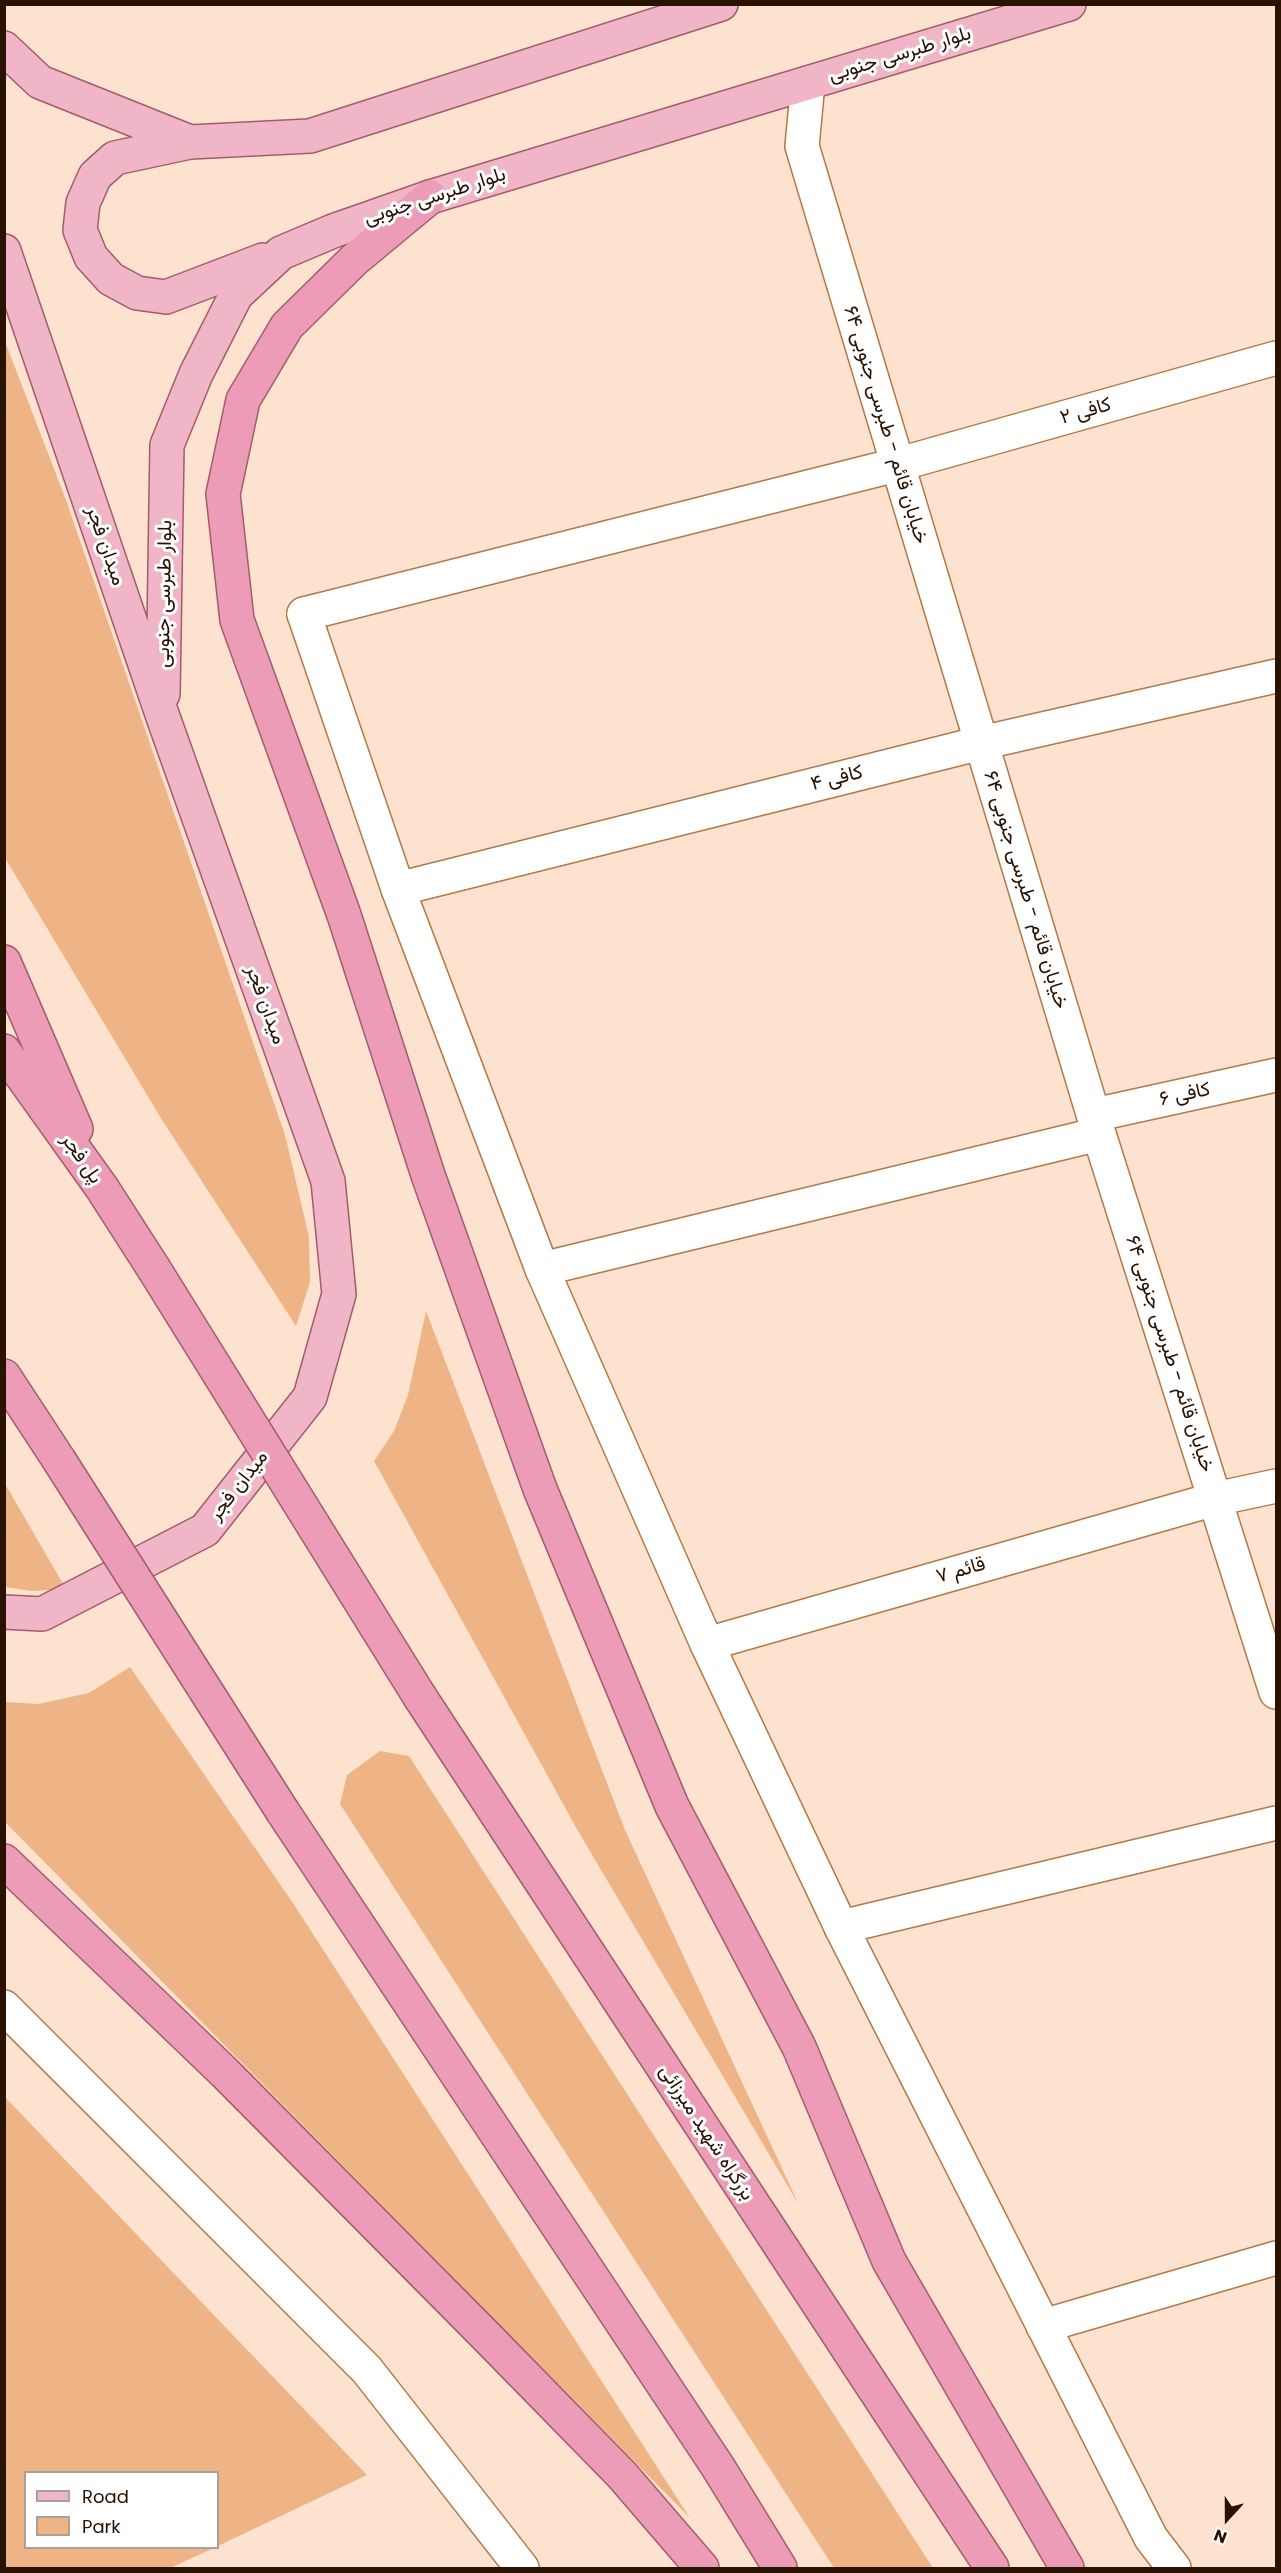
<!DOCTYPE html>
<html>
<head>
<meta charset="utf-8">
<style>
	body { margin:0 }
	#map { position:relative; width:1281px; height:2573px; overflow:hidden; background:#fde3cf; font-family:Poppins,sans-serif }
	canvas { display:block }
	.frame { position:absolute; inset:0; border:6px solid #291200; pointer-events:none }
	.legend { position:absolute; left:24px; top:2471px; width:195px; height:78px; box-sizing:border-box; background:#fff; border:2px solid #a9a099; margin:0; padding:8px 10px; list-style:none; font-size:18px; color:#291200 }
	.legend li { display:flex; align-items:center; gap:12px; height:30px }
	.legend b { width:30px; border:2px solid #a9a099 }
	.north { position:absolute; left:1197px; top:2489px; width:60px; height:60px; -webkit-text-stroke:4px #fff; paint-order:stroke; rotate:201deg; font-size:16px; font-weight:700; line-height:24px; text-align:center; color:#291200 }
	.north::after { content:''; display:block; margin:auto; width:21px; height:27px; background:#291200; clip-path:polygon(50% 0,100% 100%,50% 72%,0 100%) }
</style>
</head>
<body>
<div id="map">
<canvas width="1281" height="2573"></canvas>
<div class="frame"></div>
<ul class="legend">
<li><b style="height:8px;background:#f1b5c8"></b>Road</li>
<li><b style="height:16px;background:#eeb485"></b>Park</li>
</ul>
<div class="north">N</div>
</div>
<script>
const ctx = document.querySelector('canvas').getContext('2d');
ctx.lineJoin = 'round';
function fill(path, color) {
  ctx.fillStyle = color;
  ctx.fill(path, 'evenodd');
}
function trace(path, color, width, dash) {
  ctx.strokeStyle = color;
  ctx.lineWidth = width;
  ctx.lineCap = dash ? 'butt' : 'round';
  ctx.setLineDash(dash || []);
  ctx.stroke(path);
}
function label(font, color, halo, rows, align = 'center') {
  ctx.font = font + ' Poppins,Vazirmatn,sans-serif';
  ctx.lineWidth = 6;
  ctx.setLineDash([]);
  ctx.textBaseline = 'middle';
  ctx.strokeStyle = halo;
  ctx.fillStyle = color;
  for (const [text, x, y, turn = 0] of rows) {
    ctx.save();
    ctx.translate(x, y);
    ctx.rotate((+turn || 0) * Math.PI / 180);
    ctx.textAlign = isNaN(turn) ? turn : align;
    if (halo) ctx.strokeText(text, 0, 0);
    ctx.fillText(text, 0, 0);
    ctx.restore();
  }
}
const green = new Path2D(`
	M4,339L66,500L285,1135L309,1237L310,1282L296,1326L162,1120L5,858Z
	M426,1311L625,1830L799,2205L578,1831L374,1461L394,1431L408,1395Z
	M4,1482L66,1589L32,1591L5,1587Z
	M130,1667L293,1903L690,2518L5,1822V1702L38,1704L89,1693Z
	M380,1751L409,1756L933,2568H834L340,1804L347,1775Z
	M5,2097L367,2475L218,2546V2472H26V2548H214L170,2568H5Z`);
const pedestrian = new Path2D(`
	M304,614L398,889L542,1269L707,1644L841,1927L1151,2538L1174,2568`);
const minor = new Path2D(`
	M808,83L802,146L1099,1134L1276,1692
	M304,614L896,465L1276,358
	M398,889L981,743L1276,676
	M1094,1115L1276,1075
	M542,1269L1099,1134
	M707,1644L1215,1499L1276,1486
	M841,1927L1276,1823
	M4,2007L367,2370L522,2568
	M1043,2326L1276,2258`);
const primary = new Path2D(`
	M4,48L40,82L190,142L310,136L721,4
	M190,142L115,158L95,176L83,203L80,230L91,257L111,279L137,293L166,297L263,260
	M4,251L163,717L328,1181L339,1294L310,1397L205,1530L42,1614L4,1612
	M163,694L167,445L196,374L236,295L281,253L333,231L430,197L1069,4`);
const trunk = new Path2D(`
	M430,197L354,260L287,326L243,400L223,494L237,620L344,915L428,1175L540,1489L672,1806L799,2047L889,2261L1067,2568
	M4,962L76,1129
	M4,1051L102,1188L154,1269
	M4,1376L59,1460
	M420,1697L992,2568
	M283,1812L718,2467L780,2568
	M4,1861L225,2073L485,2335L622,2475L702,2568`);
const trunkBridge = new Path2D(`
	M154,1269L420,1697
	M59,1460L283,1812`);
const streetNames = [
	["بلوار طبرسی جنوبی",900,55,-17],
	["بلوار طبرسی جنوبی",435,197,-18],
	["کافی ۲",1086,412,-16],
	["خیابان قائم - طبرسی جنوبی ۶۴",885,425,73],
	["میدان فجر",105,546,71],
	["بلوار طبرسی جنوبی",165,594,-89],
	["کافی ۴",837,779,-14],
	["خیابان قائم - طبرسی جنوبی ۶۴",1025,890,73],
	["میدان فجر",265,1005,70],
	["کافی ۶",1185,1095,-12],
	["پل فجر",81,1159,55],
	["خیابان قائم - طبرسی جنوبی ۶۴",1169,1354,72],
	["میدان فجر",239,1486,-52],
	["قائم ۷",961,1571,-16],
	["بزرگراه شهید میرزائی",706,2133,57]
];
fill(green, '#eeb485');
trace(pedestrian, '#b37947', 36);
trace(minor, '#b37947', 36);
trace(primary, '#a55b6b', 36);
trace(trunk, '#a55b6b', 36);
trace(pedestrian, '#fff', 33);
trace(minor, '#fff', 33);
trace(primary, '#f1b5c8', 33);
trace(trunk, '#ec9cb6', 33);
trace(trunkBridge, '#a55b6b', 36, []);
trace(trunkBridge, '#ec9cb6', 33);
label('20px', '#291200', '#fff', streetNames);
</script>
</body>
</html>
